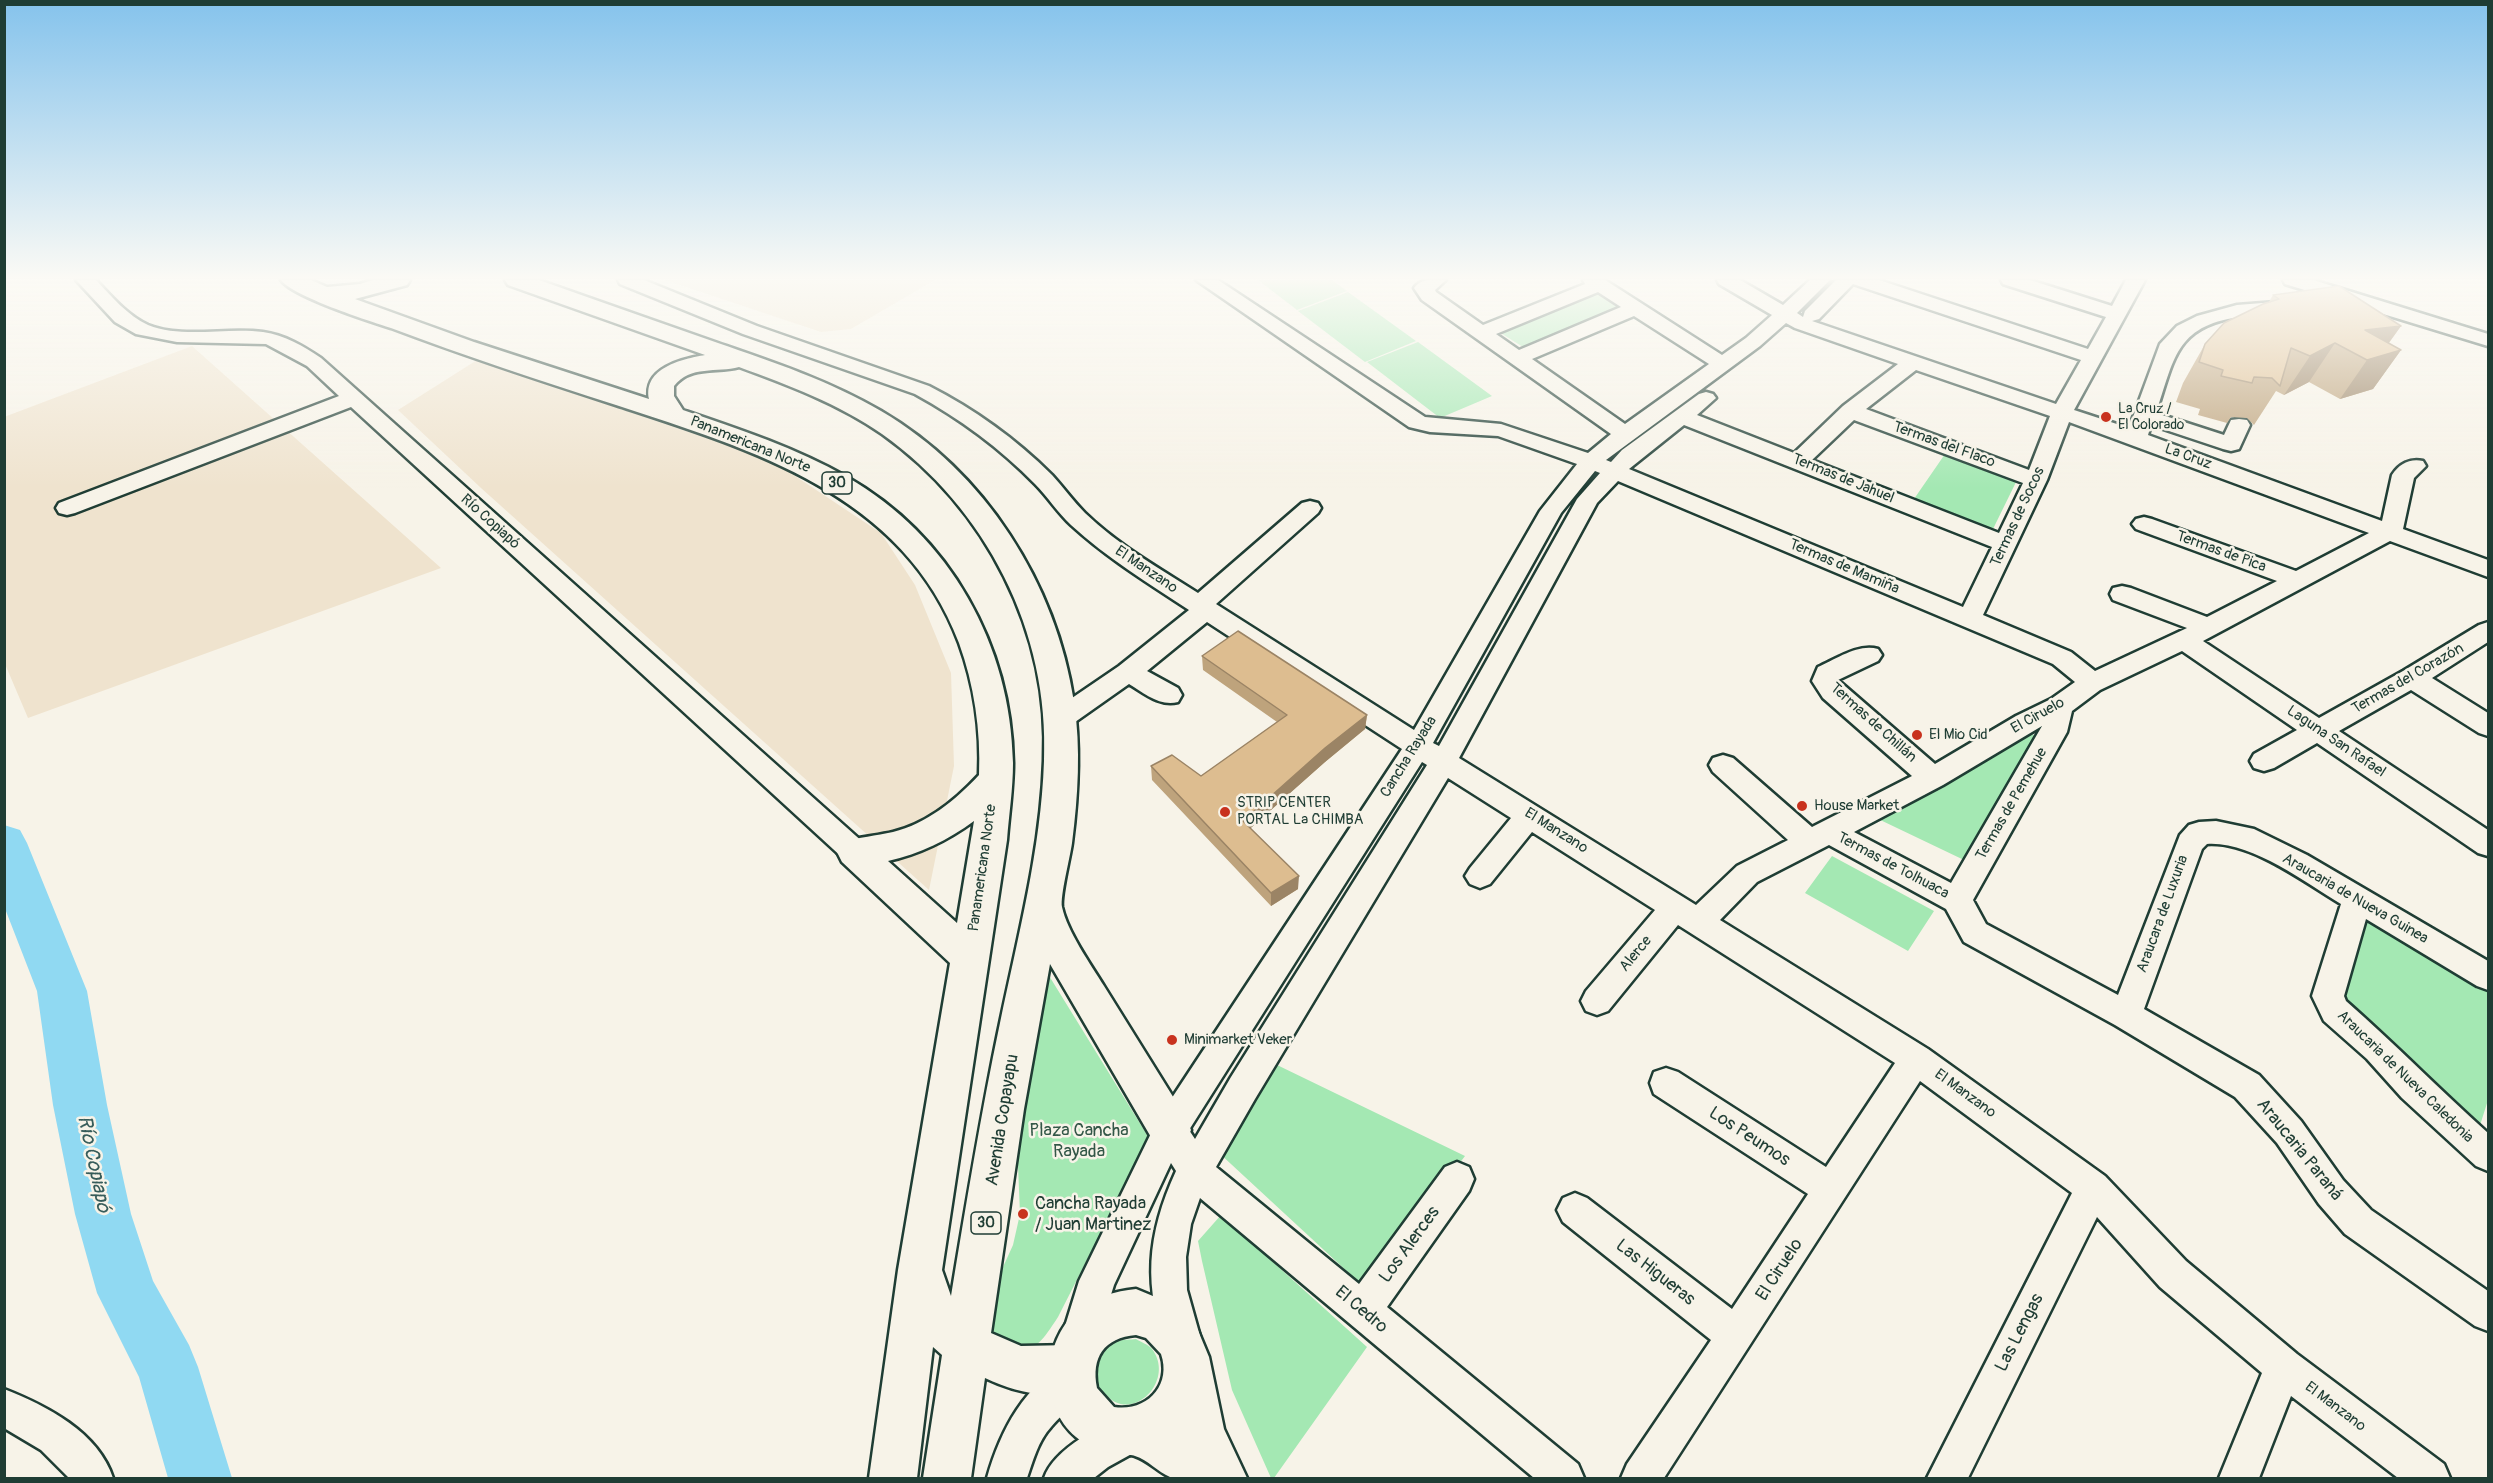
<!DOCTYPE html>
<html>
<head>
<meta charset="utf-8">
<style>
	body { margin:0 }
	#map { position:relative; width:2493px; height:1483px; overflow:hidden; background:#f7f3e8; font-family:Pangolin,sans-serif }
	canvas { display:block }
	.frame { position:absolute; inset:0; border:6px solid #1f3d34; pointer-events:none }
</style>
</head>
<body>
<div id="map">
<canvas width="2493" height="1483"></canvas>
<div class="frame"></div>
</div>
<script>
const ctx = document.querySelector('canvas').getContext('2d');
ctx.lineJoin = 'round';
function fill(path, color) {
  ctx.fillStyle = color;
  ctx.fill(path, 'evenodd');
}
function trace(path, color, width, dash) {
  ctx.strokeStyle = color;
  ctx.lineWidth = width;
  ctx.lineCap = dash ? 'butt' : 'round';
  ctx.setLineDash(dash || []);
  ctx.stroke(path);
}
function label(font, color, halo, rows, align = 'center') {
  ctx.font = font + ' Pangolin,sans-serif';
  ctx.lineWidth = 5;
  ctx.setLineDash([]);
  ctx.textBaseline = 'middle';
  ctx.strokeStyle = halo;
  ctx.fillStyle = color;
  for (const [text, x, y, turn = 0] of rows) {
    ctx.save();
    ctx.translate(x, y);
    ctx.rotate((+turn || 0) * Math.PI / 180);
    ctx.textAlign = isNaN(turn) ? turn : align;
    if (halo) ctx.strokeText(text, 0, 0);
    ctx.fillText(text, 0, 0);
    ctx.restore();
  }
}
const built = new Path2D(`
	M665,280H935L851,329L821,332Z
	M192,346L441,568L28,718L5,664L4,417Z
	M477,360L771,460L881,533L915,585L951,673L954,766L929,890L481,488L398,410Z`);
const green = new Path2D(`
	M1258,280H1332L1347,291L1297,310Z
	M1348,292L1416,341L1365,362L1298,311Z
	M1598,294L1620,309L1523,347L1499,332Z
	M1418,342L1492,396L1440,418L1367,362Z
	M1945,454L2018,478L1993,529L1914,499Z
	M2023,731L2037,736L1964,860L1874,817Z
	M1832,856L1934,911L1908,951L1805,893Z
	M2361,907L2488,981V1100L2476,1138L2340,1010Z
	M1043,966L1149,1138L1058,1317C1039,1346 1033,1356 996,1349L990,1331L998,1278L1013,1245L1020,1214L1016,1116Z
	M1275,1064L1465,1156L1365,1288L1218,1152Z
	M1221,1215L1367,1347L1274,1478H1271L1232,1390L1202,1261L1198,1241Z
	M1136,1339C1141,1342 1149,1345 1152,1349C1176,1381 1132,1424 1106,1395C1102,1391 1099,1389 1098,1384C1095,1367 1101,1348 1118,1341C1123,1339 1131,1340 1136,1339Z`);
const river = new Path2D(`
	M4,825L20,830L27,843L87,991L107,1105L131,1214L153,1281L189,1345L198,1367L232,1478H168L139,1377L97,1293L75,1214L53,1105L37,991L4,906Z`);
const minor = new Path2D(`
	M76,280H96C112,297 127,315 148,325C183,339 226,327 263,332C285,335 303,346 321,358L865,844L869,852L865,860L855,864L845,860L351,407L75,513L67,515L59,513L56,508L59,503L339,396L307,366L266,344L177,342L136,334L115,322Z
	M618,280H644L757,326L929,386C974,409 1016,439 1052,475C1063,487 1073,501 1085,513C1118,545 1159,568 1198,593L1302,503L1310,501L1318,503L1321,508L1318,513L1216,604L1414,730L1540,511L1577,464L1498,436L1430,432L1409,427L1196,280H1218L1425,417L1501,424L1588,453L1611,434L1422,300L1414,288C1422,277 1435,280 1446,280L1435,290L1436,292L1483,325L1585,284L1583,280H1605L1722,355L1746,338L1772,315L1719,284L1717,280H1740L1783,305L1810,280H1830L1797,313L1803,317L1805,311L1836,280H1879L2088,349L2106,317L2003,284L2001,280H2030L2112,306L2126,280H2145L2074,410L2129,428L2160,344L2177,326L2197,316L2237,305L2288,301L2295,303L2298,307L2295,311C2277,316 2258,314 2239,317C2175,326 2174,360 2156,413L2224,435L2231,420L2239,419L2247,420L2250,425L2239,449L2231,451L2223,449L2151,425L2148,435L2382,521L2392,475C2399,464 2410,458 2423,461L2426,466L2414,478L2403,529L2488,560V577L2390,541L2203,641L2319,718L2403,671L2479,625L2488,622V642L2432,678L2488,713V736L2479,733L2411,690L2339,731L2488,830V856L2478,853L2317,743L2274,768L2264,771L2254,768L2250,761L2254,754L2297,730L2182,651L2100,690L2072,711L2067,732L1973,900L1986,924L2118,995L2180,835L2189,825L2199,822L2216,821L2254,829L2307,855L2488,961V990L2477,986L2366,919L2344,996L2346,1001C2395,1044 2440,1090 2488,1133V1171L2476,1166L2402,1098L2367,1059L2324,1021L2312,996L2341,904C2304,882 2251,841 2207,844L2202,849L2144,1009L2259,1075L2301,1121L2343,1180L2371,1210L2488,1291V1331L2475,1326L2345,1234L2319,1204L2277,1143L2235,1097L2115,1025L1964,942L1946,909L1829,845L1757,882L1720,920L1928,1049L2105,1176L2186,1261L2297,1354L2444,1464L2450,1478H2398L2291,1396L2259,1478H2219L2262,1373L2160,1287L2097,1217L1968,1478H1927L2072,1193L1920,1081L1664,1478H1621L1627,1464L1711,1340L1563,1222L1557,1210L1563,1198L1575,1193L1587,1198L1732,1309L1808,1194L1654,1094L1650,1083L1654,1072L1666,1068L1678,1072L1826,1167L1895,1063L1678,925L1608,1011L1597,1015L1586,1011L1581,1001L1586,991L1655,910L1532,832L1490,884L1480,888L1470,884L1465,876L1470,868L1511,818L1448,778L1255,1099L1216,1167L1359,1284L1445,1167L1457,1162L1469,1167L1474,1179L1469,1191L1387,1307L1578,1464L1584,1478H1534L1200,1198L1191,1224L1186,1257L1187,1290L1201,1340L1195,1353L1182,1359L1169,1353C1142,1288 1147,1234 1176,1171L1171,1163L1114,1285L1094,1349L1081,1355L1068,1349L1062,1336L1079,1281L1158,1119L1402,749L1207,622L1147,671L1178,688L1182,695L1178,702C1160,707 1144,693 1129,684L1068,727L1059,730L1050,727L1046,720L1050,713L1119,666L1189,610C1148,583 1107,558 1071,525C1058,513 1048,497 1035,484C1000,448 959,418 915,394L743,334L620,284ZM1853,284L2081,360L2056,404L1812,321L1819,319ZM1598,292L1621,307L1519,350L1496,334ZM1634,316L1709,364L1625,424L1532,359ZM1786,323L1795,328L1898,364L1843,406L1794,453L1697,415L1716,398L1713,394L1706,392L1699,394L1622,450L1611,462L1606,460L1760,346ZM1916,370L2050,416L2029,470L1866,409ZM1854,420L2023,483L1999,533L1812,460ZM2069,422L2369,533L2296,571L2152,519L2144,517L2136,519L2132,524L2136,529L2277,581L2207,617L2131,588L2122,586L2113,588L2110,594L2113,600L2187,628L2095,671L2071,652L1983,615L2047,480ZM1684,425L1992,547L1963,607L1629,469ZM1595,471L1600,473L1577,499L1439,746L1433,743L1561,513ZM1618,481L2053,664L2075,682L2051,699L2016,716L1935,764L1838,680L1878,661L1882,655L1878,649C1859,643 1836,659 1818,667L1812,681L1823,698L1912,776L1812,827L1733,758L1723,755L1713,758L1709,765L1713,772L1788,840L1737,866L1696,905L1459,758L1597,503ZM2042,726L1951,883L1854,832L1943,785ZM1422,762L1427,765L1231,1077L1195,1139L1189,1130Z
	M2283,280H2313L2488,334V346L2285,284Z
	M1072,1362L1085,1368L1091,1381C1082,1403 1065,1410 1051,1427C1038,1441 1033,1461 1027,1478H987C1000,1432 1025,1381 1072,1362Z
	M4,1389C47,1406 98,1432 113,1478H69L41,1450L4,1428Z
	M1132,1412L1146,1418L1152,1432L1146,1446L1108,1467L1094,1478H1044C1054,1448 1103,1424 1132,1412Z`);
const major = new Path2D(`
	M1136,1289L1177,1306L1194,1321L1209,1357L1224,1429L1247,1478C1232,1478 1181,1482 1170,1477C1158,1472 1148,1460 1135,1456C1131,1454 1123,1456 1118,1455C1104,1453 1086,1446 1076,1437C1039,1406 1042,1342 1077,1311C1093,1297 1116,1291 1136,1289ZM1136,1335L1146,1338L1161,1354C1172,1386 1146,1412 1114,1407L1097,1388C1091,1357 1104,1338 1136,1335Z`);
const highway = new Path2D(`
	M281,280H311L327,287L360,284L373,280H410L407,285L355,299L474,342L649,399C643,368 682,359 705,355L508,285L505,280H539C598,301 658,322 718,343C773,362 830,381 881,411C985,472 1056,583 1074,702C1081,748 1078,797 1072,843C1070,858 1060,896 1062,907C1067,931 1091,965 1104,986C1131,1029 1158,1073 1185,1116L1191,1130L1185,1144L1170,1149L1155,1144L1050,964L1024,1109L991,1333L1021,1346L1072,1345L1088,1352L1095,1368L1088,1384C1051,1400 1021,1395 985,1378L971,1478H923L942,1355L933,1347L917,1478H869L898,1270L950,963L842,862L837,852L842,842C859,837 876,836 893,832C926,824 956,800 979,775C981,731 974,684 959,643C903,494 753,450 616,405C541,381 465,356 391,328C369,321 292,296 281,280ZM739,367C788,385 839,404 882,434C986,508 1050,632 1044,761C1041,850 1018,936 1000,1023C981,1113 966,1205 951,1296L942,1270L1007,840C1009,814 1013,789 1013,763C1011,645 950,536 847,477C796,448 739,429 683,410L674,396V386C690,365 717,373 739,367ZM974,821L957,923L888,861C920,854 948,840 974,821Z`);
const wall = new Path2D(`
	M2273,295L2401,326L2389,343L2401,350L2373,389L2340,399L2309,382L2284,395L2276,391L2254,425L2247,418L2231,417L2227,423L2198,415L2200,409L2176,402L2183,383L2205,344L2269,302Z
	M1202,656L1367,715L1365,729L1325,762L1250,828L1298,889L1271,906L1152,780L1151,766L1201,776L1277,722L1203,670Z`);
const shadedWall = new Path2D(`
	M2401,326L2379,356L2401,350L2373,389L2340,399L2367,360L2365,330Z
	M2335,343L2309,382L2284,395L2310,356Z
	M1367,715L1365,729L1325,762L1243,835V821L1325,748Z
	M1299,876L1298,889L1271,906V893Z`);
const building = new Path2D(`
	M2339,286L2401,326L2365,330L2401,350L2367,360L2335,343L2310,356L2291,348L2280,386L2272,378L2254,377L2252,383L2221,376L2223,370L2199,362L2205,344L2224,323L2263,304L2279,299L2273,295Z
	M1238,631L1367,715L1325,748L1243,821L1299,876L1271,893L1151,766L1172,755L1201,776L1287,715L1202,656Z`);
const markers = [
	[2106,417,6,"#c8321e"],
	[1917,735,6,"#c8321e"],
	[1802,806,6,"#c8321e"],
	[1225,812,6,"#c8321e"],
	[1172,1040,6,"#c8321e"],
	[1023,1214,6,"#c8321e"]
];
const farPoinames = [
	["La Cruz /",2118,409],
	["El Colorado",2118,425]
];
const shields = [
	[837,483,30],
	[986,1223,30]
];
const shieldNames = [
	["30",837,483],
	["30",986,1223]
];
const streetNames = [
	["Panamericana Norte",750,445,22],
	["Termas del Flaco",1944,445,20],
	["La Cruz",2188,457,20],
	["Termas de Jahuel",1843,479,22],
	["Termas de Socos",2018,517,-65],
	["Río Copiapó",490,522,42],
	["Termas de Pica",2221,552,20],
	["Termas de Mamiña",1844,567,23],
	["El Manzano",1146,570,34],
	["Termas del Corazón",2408,679,-30],
	["El Ciruelo",2038,716,-29],
	["Termas de Chillán",1873,723,42],
	["Laguna San Rafael",2336,742,34],
	["Cancha Rayada",1409,757,-58],
	["Termas de Pemehue",2012,804,-60],
	["El Manzano",1556,831,32],
	["Termas de Tolhuaca",1893,866,28],
	["Panamericana Norte",983,868,-82],
	["Araucaria de Nueva Guinea",2355,899,30],
	["Araucara de Luxuria",2163,914,-70],
	["Alerce",1636,954,-50],
	["Araucaria de Nueva Caledonia",2405,1077,44],
	["El Manzano",1965,1094,36],
	["El Manzano",2335,1407,37]
];
const poiNames = [
	["El Mio Cid",1929,735],
	["STRIP CENTER",1237,803],
	["PORTAL La CHIMBA",1237,820],
	["House Market",1814,806],
	["Minimarket Veker",1184,1040]
];
const nearStreetnames = [
	["Avenida Copayapu",1003,1120,-81],
	["Los Peumos",1749,1137,33],
	["Araucaria Paraná",2299,1150,51],
	["Los Alerces",1410,1245,-54],
	["El Ciruelo",1780,1270,-57],
	["Las Higueras",1655,1273,38],
	["El Cedro",1361,1310,40],
	["Las Lengas",2020,1333,-63]
];
const nearParknames = [
	["Plaza Cancha",1079,1131],
	["Rayada",1079,1152]
];
const nearPoinames = [
	["Cancha Rayada",1035,1204],
	["/ Juan Martinez",1035,1225]
];
const nearWaternames = [
	["Río Copiapó",93,1164,78]
];
fill(built, '#efe3ce');
fill(green, '#a4e8b3');
fill(river, '#90d9f2');
trace(minor, '#1f3d34', 5);
trace(major, '#1f3d34', 5);
trace(highway, '#1f3d34', 5);
fill(minor, '#f7f3e8');
fill(major, '#f7f3e8');
fill(highway, '#f7f3e8');
fill(wall, '#bea37c');
fill(shadedWall, '#9b8465');
fill(building, '#ddbd90');
trace(building, '#9b8465', 1.5);
const sky = ctx.createLinearGradient(0, 0, 0, 488);
sky.addColorStop(0, '#85c3ec');
sky.addColorStop(0.57, '#fbfaf5');
sky.addColorStop(1, '#fbfaf500');
ctx.fillStyle = sky;
ctx.fillRect(0, 0, 2493, 488);
for (const [x, y, r, color] of markers) {
  const dot = new Path2D();
  dot.arc(x, y, r, 0, 2 * Math.PI);
  ctx.fillStyle = color;
  ctx.fill(dot);
  trace(dot, '#f7f3e8', 2);
}
label('14px', '#1f3d34', '#f7f3e8', farPoinames, 'left');
for (const [x, y, w] of shields) {
  const box = new Path2D();
  box.roundRect(x - w / 2, y - 11, w, 22, 4.5);
  ctx.fillStyle = '#f7f3e8';
  ctx.fill(box);
  trace(box, '#1f3d34', 1.5);
}
label('bold 14px', '#1f3d34', null, shieldNames);
label('15px', '#1f3d34', '#f7f3e8', streetNames);
label('15px', '#1f3d34', '#f7f3e8', poiNames, 'left');
label('18px', '#1f3d34', '#f7f3e8', nearStreetnames);
label('18px', '#335747', '#f7f3e8', nearParknames);
label('18px', '#1f3d34', '#f7f3e8', nearPoinames, 'left');
label('italic 20px', '#365c5a', '#f7f3e8', nearWaternames);
</script>
</body>
</html>
